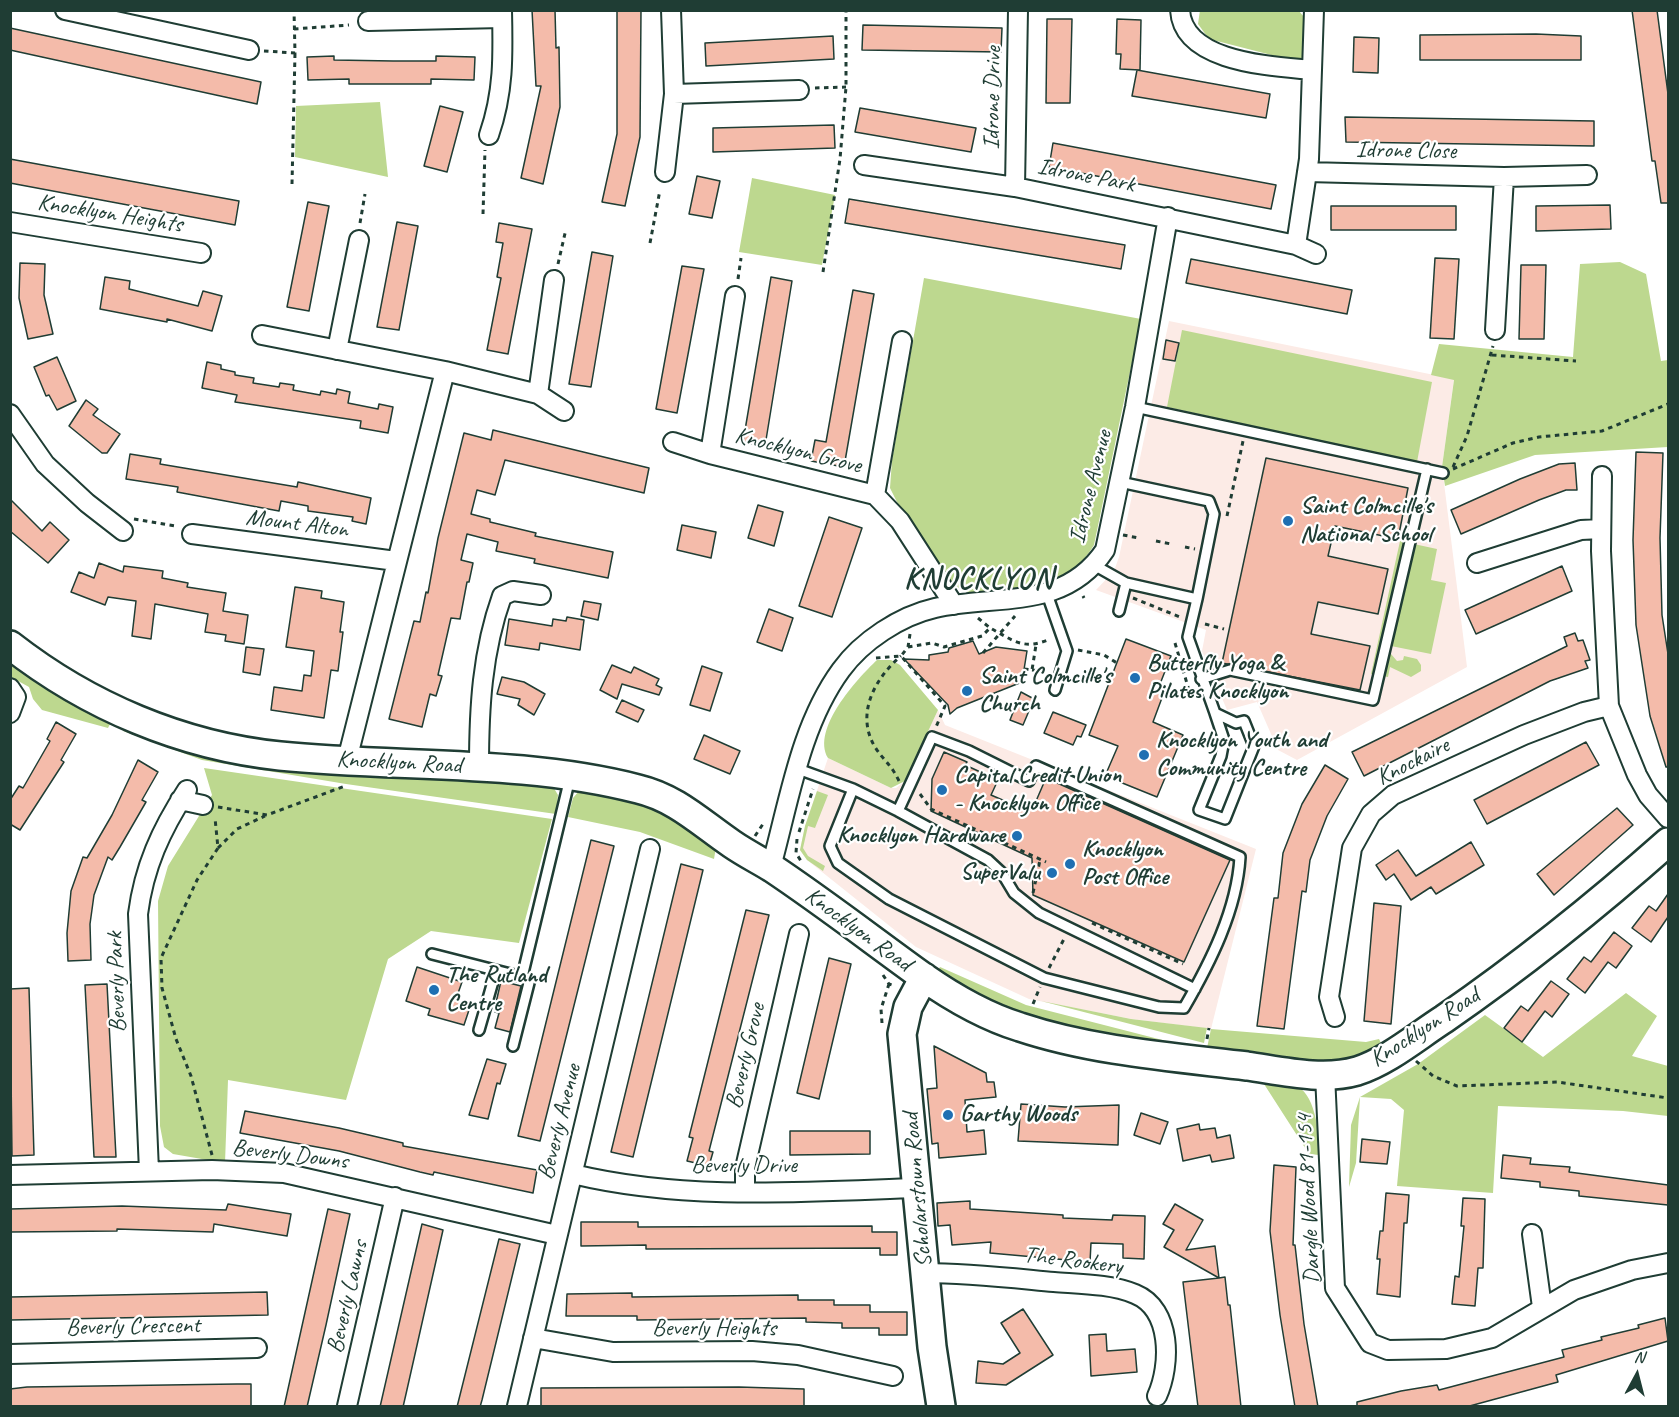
<!DOCTYPE html>
<html>
<head>
<meta charset="utf-8">
<style>
	body { margin:0 }
	#map { position:relative; width:1679px; height:1417px; overflow:hidden; background:#fff; font-family:Caveat,sans-serif }
	canvas { display:block }
	.frame { position:absolute; inset:0; border:12px solid #1f3d34; pointer-events:none }
	.north { position:absolute; left:1607px; top:1345px; width:60px; height:60px; -webkit-text-stroke:4px #fff; paint-order:stroke; rotate:7deg; font-size:16px; font-weight:700; line-height:24px; text-align:center; color:#1f3d34 }
	.north::after { content:''; display:block; margin:auto; width:21px; height:27px; background:#1f3d34; clip-path:polygon(50% 0,100% 100%,50% 72%,0 100%) }
</style>
</head>
<body>
<div id="map">
<canvas width="1679" height="1417"></canvas>
<div class="frame"></div>
<div class="north">N</div>
</div>
<script>
const ctx = document.querySelector('canvas').getContext('2d');
ctx.lineJoin = 'round';
function fill(path, color) {
  ctx.fillStyle = color;
  ctx.fill(path, 'evenodd');
}
function trace(path, color, width, dash) {
  ctx.strokeStyle = color;
  ctx.lineWidth = width;
  ctx.lineCap = dash ? 'butt' : 'round';
  ctx.setLineDash(dash || []);
  ctx.stroke(path);
}
function label(font, color, halo, rows, align = 'center') {
  ctx.font = font + ' Caveat,sans-serif';
  ctx.lineWidth = 4.5;
  ctx.setLineDash([]);
  ctx.textBaseline = 'middle';
  ctx.strokeStyle = halo;
  ctx.fillStyle = color;
  for (const [text, x, y, turn = 0] of rows) {
    ctx.save();
    ctx.translate(x, y);
    ctx.rotate((+turn || 0) * Math.PI / 180);
    ctx.textAlign = isNaN(turn) ? turn : align;
    if (halo) ctx.strokeText(text, 0, 0);
    ctx.fillText(text, 0, 0);
    ctx.restore();
  }
}
const built = new Path2D(`
	M1169,321L1454,379L1442,467L1467,667L1297,760L1278,750L1257,702L1227,710L1202,651L1206,630L1096,590L1114,571L1119,557Z
	M938,710L945,725L1256,849L1211,1029L1131,1019L1029,999L916,947L807,860L800,850L805,826L828,758L891,788H896L905,781Z`);
const green = new Path2D(`
	M1200,10L1299,11L1304,17L1305,55L1302,59L1291,60L1209,39L1198,24Z
	M380,102L388,177L295,157L296,106Z
	M752,178L835,195L822,265L739,252Z
	M1620,262L1646,274L1661,361L1668,360V447L1535,455L1445,486L1442,467L1454,380L1431,375L1439,344L1573,357L1580,264Z
	M924,278L1141,319L1094,545C1070,586 1025,588 983,594H972L960,589L943,573L897,502L890,488L892,460Z
	M1182,330L1432,382L1417,462L1167,407Z
	M1400,541L1437,549L1431,580L1446,583L1431,654L1391,646V654L1397,661L1403,660L1404,656L1417,659L1421,665V671L1411,677L1390,667L1388,677L1371,674Z
	M10,659L112,720L108,728L42,710L33,699L29,687L11,677Z
	M877,660H891L900,665L938,710L905,781L891,788L828,758C811,729 857,679 877,660Z
	M126,726L552,785L558,795L556,814L346,784L202,760L123,731Z
	M204,768L552,819L519,943L431,931L388,959L346,1100L228,1080L225,1163L173,1154L164,1147L160,1126L158,901L168,866L212,795Z
	M579,791L654,802L716,847L714,859L640,832L568,817L573,798Z
	M817,791L828,795L815,828L808,826L803,848L808,856L825,866L823,871L807,860L800,850L805,826Z
	M940,967L1026,1005L1178,1044L1207,1048L1211,1029L1366,1042L1379,1039L1384,1049L1341,1065L1101,1037L1002,1009L937,972Z
	M1626,993L1657,1016L1632,1056L1668,1066V1116L1623,1111L1498,1106L1493,1193L1397,1186L1404,1110L1391,1099L1360,1097L1356,1163L1349,1187L1351,1125L1360,1097L1418,1064L1485,1015L1543,1057Z
	M1041,1001L1131,1019L1207,1028L1204,1043Z
	M1264,1084C1274,1085 1289,1083 1298,1087C1316,1096 1320,1138 1319,1155L1309,1154Z`);
const building = new Path2D(`
	M532,10H555L556,48L559,47L560,107L543,184L521,178L541,86H536Z
	M617,10H641L640,137L625,206L602,202L617,134Z
	M1632,10H1657L1668,94V203H1661L1655,161H1652Z
	M1047,19H1072L1070,103H1046Z
	M1117,19L1141,20L1140,70L1120,69L1121,54H1116Z
	M863,25L1002,28L1001,52L862,50Z
	M10,28L261,82L257,104L10,50Z
	M1536,34L1581,36V60H1420V35Z
	M833,36L834,59L706,66L705,43Z
	M1354,37L1379,38L1378,73L1353,72Z
	M334,56V60L393,61H436V56L475,57L474,80L431,79V84H349V79L308,80L307,57Z
	M1137,70L1270,94L1266,118L1132,96Z
	M440,106L463,112L447,172L424,166Z
	M860,108L976,128L971,152L855,132Z
	M1345,117L1594,121V146L1346,142Z
	M834,125L835,148L713,152V128Z
	M1053,143L1276,185L1271,209L1049,167Z
	M10,159L239,201L235,225L10,183Z
	M697,176L720,181L712,218L689,214Z
	M849,199L1125,245L1121,269L845,223Z
	M308,202L329,206L309,311L287,307Z
	M1610,205L1611,229L1536,231V206Z
	M1331,206H1456V230H1331Z
	M397,222L418,226L399,330L377,327Z
	M499,223L532,229L508,354L487,350L501,278L497,277L503,243L496,242Z
	M592,252L613,256L591,387L569,384Z
	M1435,258L1459,259L1454,339L1430,338Z
	M1191,259L1352,290L1347,314L1186,283Z
	M20,263L45,264L44,295L53,334L28,339L19,298Z
	M1521,265H1546L1544,339H1519Z
	M682,266L704,269L677,413L656,409Z
	M105,277L130,281L129,289L198,306L203,291L222,296L212,331L167,319V322L100,309Z
	M771,277L792,281L765,446L743,442Z
	M853,290L874,294L844,467L811,461L815,440L826,442Z
	M1166,340L1179,343L1175,361L1163,359Z
	M57,357L76,401L57,410L49,395L46,396L34,367Z
	M207,362L221,365V369L235,372V375L254,378L253,383L279,387L280,383L294,385L293,390L320,395L321,391L336,394L337,389L350,392L348,403L378,409L379,404L393,407L388,433L360,428L361,421L235,402L237,395L202,388Z
	M86,400L98,409L93,415L120,434L107,453H102L69,426Z
	M493,430L649,468L644,493L505,460L495,495L477,490L471,514L490,519V522L536,533L535,536L613,552L608,578L534,563L535,559L496,551L498,542L467,534L461,560L473,563L469,582H467L460,619L451,618L438,675L442,676L436,696L430,694L422,727L389,719L414,621L420,622L426,592L428,593L438,538L464,433L491,440Z
	M1636,452L1663,453L1660,538L1662,615L1668,654V767H1666L1650,716L1636,625L1633,540Z
	M130,454L161,459L160,464L297,487L298,482L371,498L366,524L352,521L353,517L308,511V506L281,501L279,511L177,492L178,487L126,479Z
	M1266,458L1408,488L1398,539L1335,526L1328,556L1388,569L1378,614L1318,602L1311,634L1370,646L1360,690L1222,663Z
	M1575,463L1577,490H1566L1539,500L1461,534L1451,510L1520,479L1559,464Z
	M10,499L42,531L50,522L69,540L48,563L10,531Z
	M758,505L783,512L774,546L748,538Z
	M829,517L862,528L832,617L799,606Z
	M682,525L716,532L711,558L677,550Z
	M99,563L123,572L124,566L163,571L162,578L188,583L187,587L226,593L223,611L248,615L244,644L225,641L226,635L205,632L208,614L155,604L151,639L132,636L136,601L108,597L105,605L71,592L79,572L94,578Z
	M1562,566L1572,591L1476,634L1465,610Z
	M295,587L322,591L321,598L344,602L340,632H343L338,671L331,670L324,718L271,710L274,687L302,691L304,675L311,676L314,651L286,647Z
	M584,601L601,604L598,620L581,616Z
	M769,609L793,618L782,651L757,642Z
	M567,617L584,620L580,650L540,643L539,650L505,645L509,619L552,626L553,619L566,621Z
	M1575,633L1578,641L1583,640L1590,660L1585,661L1588,668L1550,681L1364,776L1352,752L1567,646L1564,637Z
	M1126,639L1171,656L1160,684L1166,687L1153,722L1183,735L1157,797L1105,776L1118,746L1089,735Z
	M973,641L979,654L996,647L1027,651L1022,682L957,708L950,714L948,705L904,659L929,660V655L948,652L949,648Z
	M246,647L264,649L260,675L243,672Z
	M612,665L631,673L634,667L659,679L656,685L662,688L659,695L622,684L617,699L600,690Z
	M702,666L722,673L710,711L690,705Z
	M502,677L524,682L545,694L534,715L518,705L520,699L497,694Z
	M1021,692L1034,699L1023,725L1010,720Z
	M622,700L644,710L638,722L616,712Z
	M1053,712L1086,725L1081,737L1077,736L1073,745L1044,733Z
	M56,722L76,734L61,760L64,762L20,830L10,824V800L19,786L23,788L50,741L47,739Z
	M704,735L740,751L730,774L694,759Z
	M1586,742L1599,765L1487,824L1474,800Z
	M944,752L967,762L965,765L998,780L991,795L1014,805L1015,800L1033,808L1046,778L1230,860L1184,962L1033,895L1032,858L931,811L932,779Z
	M138,760L158,772L142,800L146,802L120,847L112,860L108,857L94,895L90,924L91,960L68,961L67,933L71,891L83,857L87,858L112,815Z
	M1325,765L1348,779L1327,816L1310,860L1306,892L1302,891L1284,1029L1257,1026L1274,898H1278L1283,853L1302,804Z
	M1617,808L1633,825L1554,895L1537,874Z
	M591,840L614,846L540,1141L518,1136Z
	M1471,842L1484,865L1436,894L1431,887L1411,900L1394,874L1386,880L1376,865L1398,850L1416,876Z
	M681,864L703,870L633,1157L611,1152Z
	M1668,894V917L1651,942L1632,928L1649,906L1656,911Z
	M1374,903L1401,906L1391,1024L1364,1021Z
	M746,910L769,915L709,1151L713,1152L709,1166L687,1161L693,1138L689,1137Z
	M1614,932L1632,946L1616,968L1608,962L1585,993L1567,979L1584,957L1591,962Z
	M829,958L851,964L819,1099L797,1093Z
	M417,967L462,982L456,999L471,1004L464,1025L428,1015L430,1009L406,1001Z
	M501,981L521,986L510,1032L495,1028L499,1013L495,1012V1007Z
	M1551,981L1569,994L1552,1017L1545,1011L1522,1042L1504,1028L1521,1006L1528,1011Z
	M107,984L116,1157H94L85,985Z
	M29,988L34,1155L12,1156L10,989Z
	M934,1046L986,1073L987,1082H994L996,1097L965,1100L967,1132L984,1130L986,1154L939,1158L938,1143L932,1144L927,1089L937,1088Z
	M487,1059L506,1064L500,1084L497,1083L488,1119L469,1115Z
	M1021,1104L1065,1107L1119,1105L1118,1145L1018,1141Z
	M245,1111L339,1128L403,1143V1146L537,1170L533,1193L434,1172L433,1175L420,1172L339,1151L240,1133Z
	M1141,1113L1168,1122L1160,1144L1134,1135Z
	M1199,1124L1200,1130L1215,1128L1217,1138L1230,1135L1234,1158L1212,1162L1210,1155L1183,1161L1177,1129Z
	M790,1131H870V1154L790,1155Z
	M1362,1139L1390,1142L1387,1164L1360,1162Z
	M1503,1155L1531,1158L1530,1164L1570,1167L1569,1172L1668,1185V1205L1579,1196V1191L1540,1187V1182L1501,1178Z
	M1274,1165L1296,1167L1293,1245H1295L1304,1324L1318,1407H1295L1280,1315L1270,1231Z
	M1386,1193L1409,1195L1407,1223H1404L1400,1297L1377,1294L1380,1259H1377L1380,1231H1383Z
	M1463,1198L1485,1199L1483,1268H1478L1475,1306L1452,1304L1455,1276L1459,1277L1464,1226H1461Z
	M970,1201V1209L1063,1215V1218L1112,1220L1113,1215L1145,1216L1144,1259L1123,1258V1244L1091,1243L1090,1262L990,1253L991,1242L952,1245L950,1225L938,1226L937,1203Z
	M228,1204L291,1214L287,1236L214,1224L213,1232L117,1229V1231L10,1232V1209L122,1206L226,1210Z
	M1175,1204L1203,1220L1186,1250L1215,1246L1219,1278L1225,1277L1228,1305H1230L1241,1407H1198L1183,1282L1219,1278L1164,1247L1174,1230L1163,1224Z
	M328,1209L350,1214L326,1325L307,1407H284Z
	M581,1222H638V1227L872,1226V1232H897V1255H880V1248L646,1249V1245L581,1246Z
	M422,1224L443,1230L406,1394L403,1407H380Z
	M499,1239L520,1244L482,1400L480,1407H457Z
	M267,1292L268,1315L10,1320V1297Z
	M632,1293V1297L798,1295V1300H834V1305H870V1312H907V1335H879V1328H842V1323L806,1322V1318L637,1320V1316H566L567,1294Z
	M1023,1309L1053,1355L1006,1385L976,1383L978,1361L1003,1364L1020,1353L1001,1323Z
	M1665,1318L1668,1341L1556,1375L1558,1382L1466,1407H1357V1402L1401,1391L1437,1385L1439,1390L1564,1357L1562,1350L1602,1340L1601,1337L1639,1328L1638,1325Z
	M1106,1334L1107,1351L1135,1349L1137,1372L1091,1376L1089,1335Z
	M237,1384H251V1406L10,1407V1389L27,1387Z
	M739,1387L804,1389V1407H541V1388Z`);
const path = new Path2D(`
	M1141,10L1148,11
	M294,29L349,25
	M264,51L295,53L294,10
	M815,88L846,87
	M292,184L295,53
	M483,214L485,150
	M360,223L365,194
	M650,243L660,190
	M558,264L566,229
	M823,272L840,159L846,87V10
	M738,279L741,258
	M1492,355L1576,361
	M1453,467L1467,436L1493,346
	M1453,469L1513,443L1539,437L1602,431L1668,404
	M1227,516L1243,441
	M134,519L176,526
	M1123,535L1139,538
	M1156,541L1171,544
	M1185,547L1195,549
	M1083,596L1084,598
	M1133,598L1180,617
	M978,618L990,628
	M1205,624L1224,629
	M910,634L908,647L901,656L945,706L936,727
	M1175,643L1191,697
	M908,647L932,643L944,647L982,636L990,628C1013,640 1023,651 1050,639
	M1078,650L1104,655L1117,663
	M983,653L1015,616
	M876,658L900,656
	M1024,669L1032,670L1036,645
	M1032,670L1048,672
	M899,781C891,764 883,760 875,747C855,714 875,678 901,656
	M920,794L931,809L1046,862
	M218,807L267,815L345,786
	M799,832L813,789
	M755,836L763,824
	M797,839L796,853L801,861
	M218,848L237,829L265,816
	M1033,893L1040,860
	M1092,923L1183,964
	M1049,968L1064,939
	M883,975L889,984L895,986
	M1033,1004L1040,987
	M882,1023L881,1009L889,984
	M1207,1039L1209,1028
	M1416,1061L1433,1076L1457,1086L1557,1082L1668,1098
	M212,1155L191,1076L176,1039L162,988L161,958L197,880L218,848L215,818`);
const lane = new Path2D(`
	M1135,407L1443,473
	M1094,565L1126,583L1197,599L1214,514L1209,501L1120,482
	M1047,594L1067,651L1055,690
	M1197,599L1188,637L1215,713L1236,723L1244,721L1254,746L1225,819L1199,810L1221,756L1224,740L1215,713
	M1119,611L1126,583
	M1201,679L1230,670L1373,700L1427,469
	M798,769L853,789L898,811L932,737L969,751L1029,781L1036,766L1240,857C1237,910 1210,963 1184,1008L1159,1007L1044,978L889,899L838,863L830,846L853,789
	M898,811L988,860L1002,873L1014,893L1039,913L1195,989
	M432,954L530,979L513,1046
	M522,977L570,778
	M479,1030L496,971`);
const street = new Path2D(`
	M65,10L249,50
	M1180,10C1183,63 1272,66 1312,70L1309,159L1296,245
	M368,21L502,18
	M1312,70L1314,10
	M674,94L799,90
	M489,135C504,92 503,55 502,10
	M864,165L1015,187L1296,245L1316,254
	M665,172L674,94L671,10
	M1307,172L1504,177L1495,330
	M1504,177L1587,175
	M1015,187L1018,10
	M10,222L201,253
	M735,296L710,454L875,495L900,521L954,605
	M262,335L445,371L538,394L564,411
	M337,350L359,240
	M538,394L554,280
	M10,414L45,464L87,503L123,531
	M673,442L710,454
	M1602,476L1601,551L1609,706L1637,775L1648,795L1668,818
	M875,495L902,341
	M192,534L396,561
	M1477,563L1581,530L1601,529
	M10,688L16,697L10,713
	M347,760L445,371
	M479,767C479,708 482,652 502,596L513,591L541,595
	M180,800L203,805
	M771,867C789,802 800,726 841,670C862,641 900,616 935,608C998,594 1064,611 1105,550L1135,407L1168,217
	M1335,1017L1329,997L1352,848L1371,814L1393,795L1524,735L1584,712L1609,706
	M1325,1075L1335,1288L1370,1343L1388,1350L1446,1349L1492,1338L1574,1290L1632,1270L1668,1263
	M149,1171L138,914C144,867 161,830 187,790
	M573,1174C684,1201 804,1192 917,1188
	M10,1175L212,1170L284,1173L557,1235
	M745,1191V1168L799,934
	M1532,1234L1542,1307
	M925,1273C968,1273 1011,1278 1054,1282C1080,1284 1111,1284 1135,1294C1172,1309 1171,1365 1157,1396
	M533,1338L613,1352L752,1351L798,1355L893,1376
	M10,1354L257,1348
	M347,1406L395,1197
	M517,1406L650,849`);
const secondary = new Path2D(`
	M10,645C88,706 182,746 280,756C399,768 521,759 638,789C676,798 701,823 732,844C745,853 759,860 772,868C823,902 872,940 922,976C952,997 984,1016 1020,1027C1092,1051 1172,1057 1247,1066C1282,1071 1322,1081 1357,1071C1388,1061 1416,1037 1444,1019C1522,965 1597,905 1668,842
	M924,977L908,1007L902,1034L932,1347L941,1406`);
const markers = [
	[1288,521,6,"#1f6fb2"],
	[1135,678,6,"#1f6fb2"],
	[967,691,6,"#1f6fb2"],
	[1144,755,6,"#1f6fb2"],
	[942,790,6,"#1f6fb2"],
	[1017,836,6,"#1f6fb2"],
	[1070,864,6,"#1f6fb2"],
	[1052,873,6,"#1f6fb2"],
	[434,990,6,"#1f6fb2"],
	[948,1115,6,"#1f6fb2"]
];
const streetNames = [
	["Idrone Drive",993,98,-89],
	["Idrone Close",1406,151,1],
	["Idrone Park",1086,176,11],
	["Knocklyon Heights",110,214,9],
	["Knocklyon Grove",798,451,14],
	["Idrone Avenue",1091,487,-76],
	["Mount Alton",297,524,7],
	["Knockaire",1413,762,-27],
	["Knocklyon Road",399,763,3],
	["Knocklyon Road",858,930,36],
	["Beverly Park",117,982,-92],
	["Knocklyon Road",1425,1028,-33],
	["Beverly Grove",746,1056,-77],
	["Beverly Avenue",560,1122,-76],
	["Beverly Downs",290,1155,7],
	["Beverly Drive",744,1166],
	["Scholarstown Road",918,1190,-95],
	["Dargle Wood 81-154",1309,1199,-93],
	["The Rookery",1073,1261,7],
	["Beverly Lawns",348,1297,-77],
	["Beverly Crescent",133,1327,-1],
	["Beverly Heights",714,1329]
];
const poiNames = [
	["Saint Colmcille's",1300,507],
	["National School",1300,535],
	["Butterfly Yoga &",1147,664],
	["Pilates Knocklyon",1147,692],
	["Saint Colmcille's",979,677],
	["Church",979,705],
	["Knocklyon Youth and",1156,741],
	["Community Centre",1156,769],
	["Capital Credit Union",954,776],
	["- Knocklyon Office",954,804],
	["Knocklyon Hardware",1005,836,"right"],
	["Knocklyon",1082,850],
	["Post Office",1082,878],
	["SuperValu",1040,873,"right"],
	["The Rutland",446,976],
	["Centre",446,1004],
	["Garthy Woods",960,1115]
];
const districtNames = [
	["KNOCKLYON",979,580]
];
fill(built, '#fcebe6');
fill(green, '#bdd88f');
fill(building, '#f4bbaa');
trace(building, '#1f3d34', 1.5);
trace(lane, '#1f3d34', 14);
trace(street, '#1f3d34', 22);
trace(secondary, '#1f3d34', 32);
trace(path, '#1f3d34', 3, [4.5, 4.5]);
trace(lane, '#fff', 9);
trace(street, '#fff', 18);
trace(secondary, '#fff', 27);
for (const [x, y, r, color] of markers) {
  const dot = new Path2D();
  dot.arc(x, y, r, 0, 2 * Math.PI);
  ctx.fillStyle = color;
  ctx.fill(dot);
  trace(dot, '#fff', 2);
}
label('24px', '#1f3d34', '#fff', streetNames);
label('bold 24px', '#1f3d34', '#fff', poiNames, 'left');
ctx.letterSpacing = '1.5px';
label('bold 30px', '#1f3d34', '#fff', districtNames);
ctx.letterSpacing = '0px';
</script>
</body>
</html>
